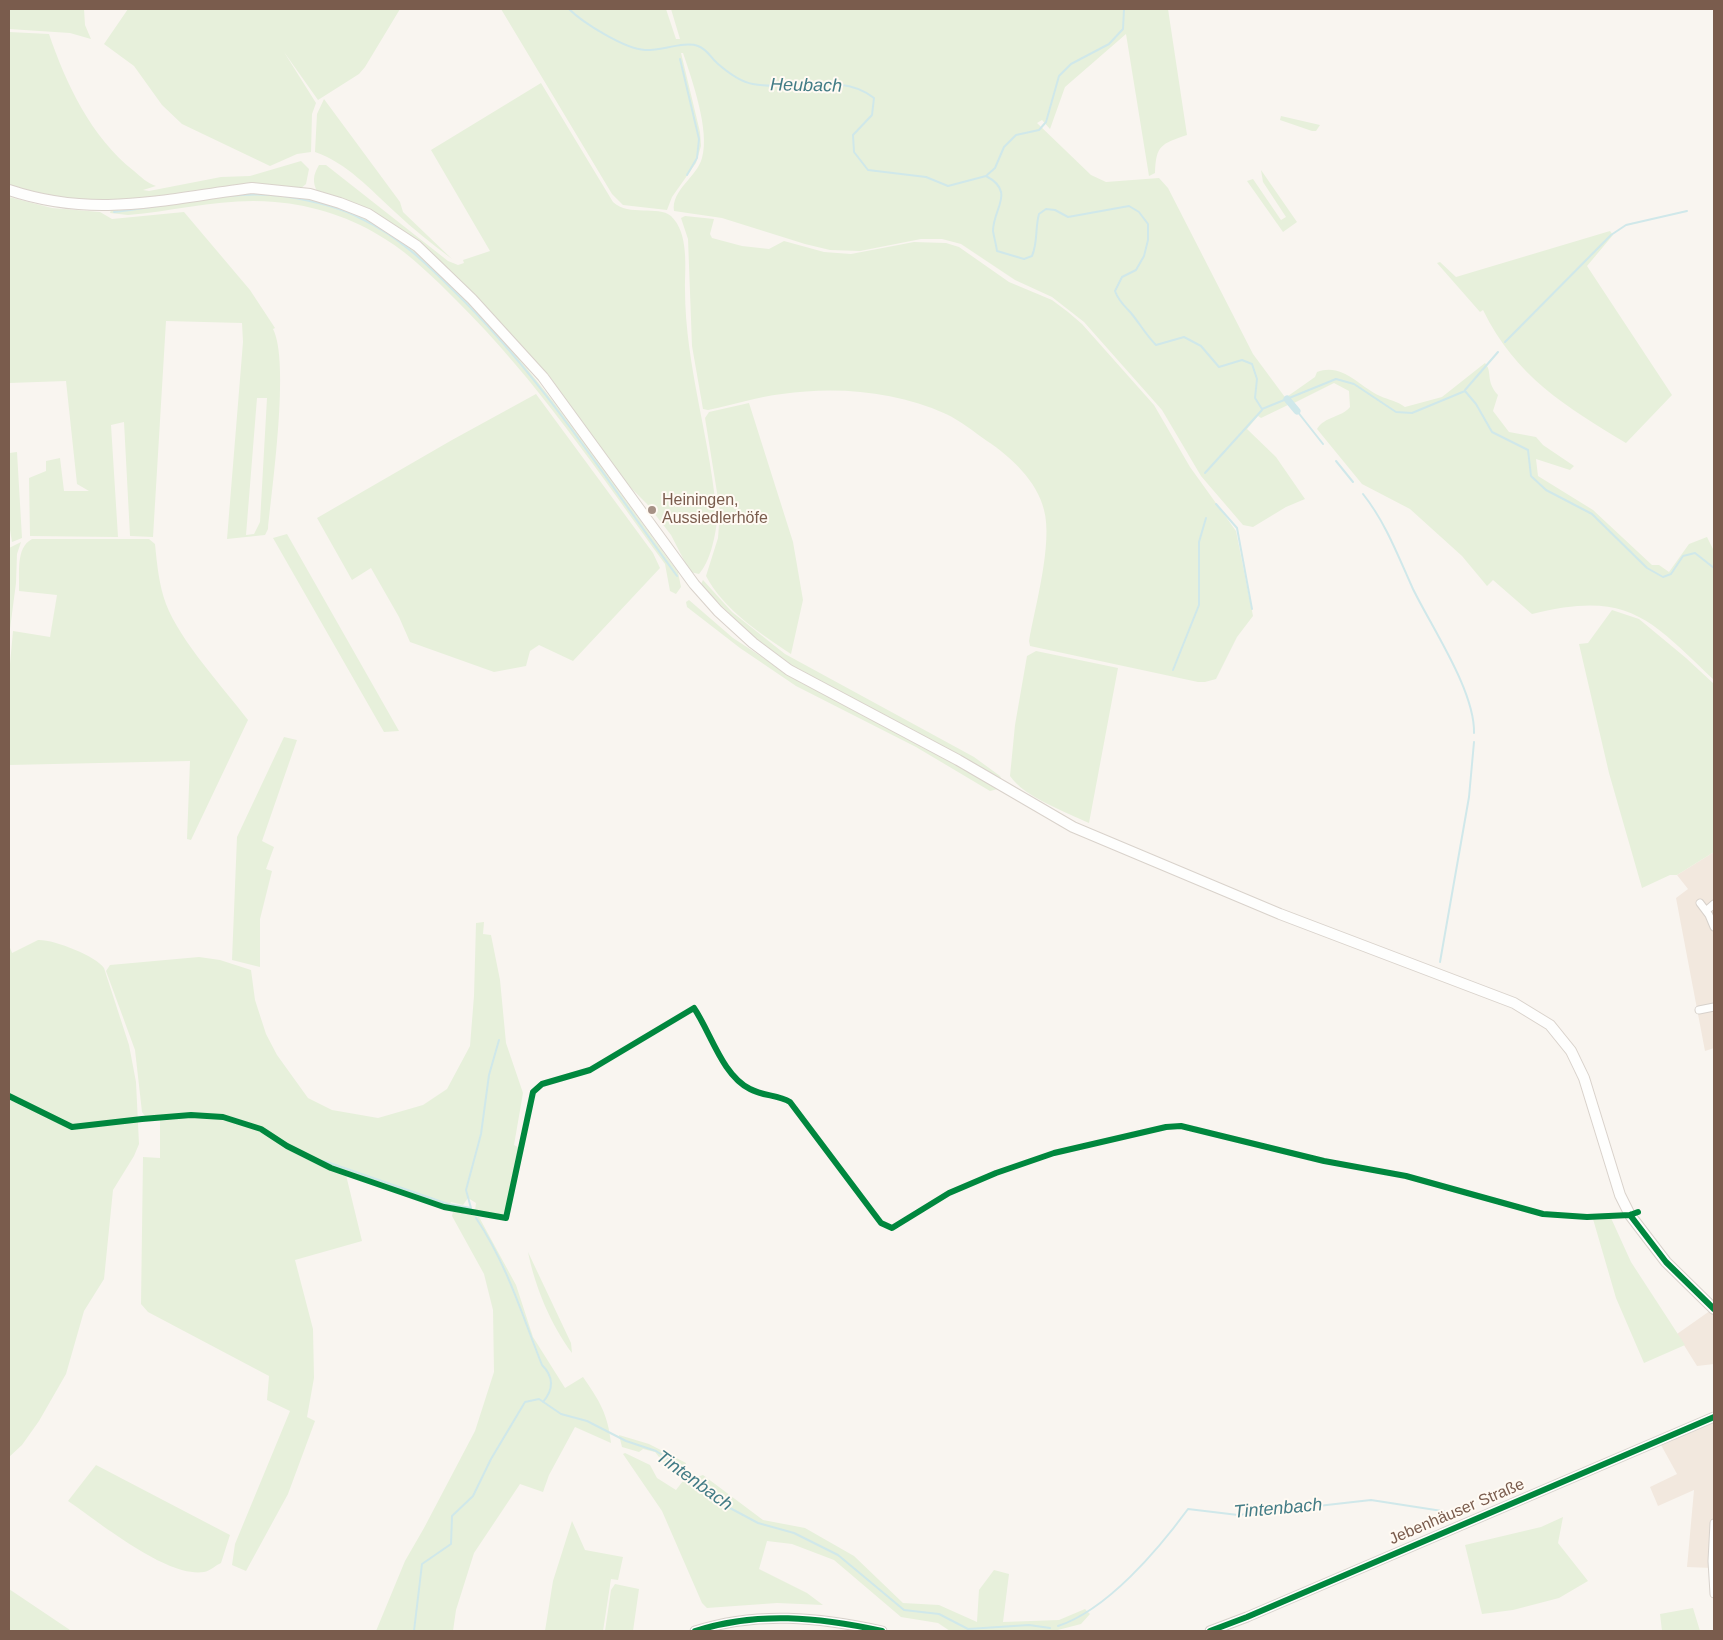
<!DOCTYPE html>
<html>
<head>
<meta charset="utf-8">
<style>
	body { margin:0 }
	#map { position:relative; width:1723px; height:1640px; overflow:hidden; background:#f9f5f0; font-family:Helvetica,sans-serif }
	canvas { display:block }
	.frame { position:absolute; inset:0; border:10px solid #7a5c4d; pointer-events:none }
</style>
</head>
<body>
<div id="map">
<canvas width="1723" height="1640"></canvas>
<div class="frame"></div>
</div>
<script>
const ctx = document.querySelector('canvas').getContext('2d');
ctx.lineJoin = 'round';
function fill(path, color) {
  ctx.fillStyle = color;
  ctx.fill(path, 'evenodd');
}
function trace(path, color, width, dash) {
  ctx.strokeStyle = color;
  ctx.lineWidth = width;
  ctx.lineCap = dash ? 'butt' : 'round';
  ctx.setLineDash(dash || []);
  ctx.stroke(path);
}
function label(font, color, halo, rows, align = 'center') {
  ctx.font = font + ' Helvetica,sans-serif';
  ctx.lineWidth = 4;
  ctx.setLineDash([]);
  ctx.textBaseline = 'middle';
  ctx.strokeStyle = halo;
  ctx.fillStyle = color;
  for (const [text, x, y, turn = 0] of rows) {
    ctx.save();
    ctx.translate(x, y);
    ctx.rotate((+turn || 0) * Math.PI / 180);
    ctx.textAlign = isNaN(turn) ? turn : align;
    if (halo) ctx.strokeText(text, 0, 0);
    ctx.fillText(text, 0, 0);
    ctx.restore();
  }
}
const residential = new Path2D(`
	M1714,852V1048L1705,1051L1676,898L1688,889L1677,875Z
	M1714,1308V1364L1697,1366L1677,1334Z
	M1714,1422V1594L1712,1568L1687,1567L1694,1490L1658,1506L1650,1487L1677,1474L1661,1445Z`);
const green = new Path2D(`
	M9,9H84L85,25L91,39L70,33L9,29Z
	M128,9H400L365,67L359,74L318,100L284,52L316,103L312,114L311,152L297,154L270,166L182,124L162,105L134,66L104,44Z
	M501,9H666L676,39H680L671,9H1168L1187,135C1161,144 1156,145 1155,173L1149,176L1126,34L1065,87L1050,129L1042,120L1037,123L1091,175L1106,182L1159,178L1168,188L1253,354L1290,404L1261,418L1258,416L1247,429L1276,457L1305,499L1286,507L1253,527L1243,525L1201,476L1162,410L1084,322L1052,297L1015,280L961,244L942,239H921L860,251L830,250L805,244L722,218L674,211C671,190 697,177 702,158C710,130 692,80 683,53H681L700,132L701,146L696,163L672,197L667,210L623,205L612,194Z
	M9,32L49,34C66,84 91,137 134,171C141,177 147,183 156,186L143,190L149,191L221,177L250,176L301,161L309,169L306,184L300,189L116,203L59,200L9,187Z
	M541,83L613,202C629,217 658,205 671,216C689,233 685,267 685,289C685,368 712,443 717,521C715,538 710,562 699,574L690,572L671,535L647,504L614,471L579,421L425,249L318,193C312,183 313,175 319,165H326L448,261L458,265L464,263L463,260L490,251L431,150Z
	M324,99L400,202L403,212L452,259C432,244 413,229 395,212C371,190 347,163 315,152L317,114Z
	M1281,116L1320,125L1316,131H1312L1280,120Z
	M1261,170L1297,222L1283,232L1247,181L1253,179L1281,220L1286,217L1263,182Z
	M259,192C296,196 327,201 362,216C393,229 424,258 448,282C537,368 604,472 678,572L681,587L676,594L670,591L665,564C599,473 537,380 456,300C435,279 411,255 385,239C353,218 313,205 275,202C226,197 176,211 128,215L110,213L111,210Z
	M9,197L52,208L100,212L112,219L184,212L250,290L275,328L273,329C290,362 272,487 268,529L265,535L227,539L243,342L242,323L166,321L153,537L130,536L124,422L111,425L118,537L30,536L29,478L46,471V461L60,458L64,491H89L77,484L66,381L9,383ZM257,398H267L260,522L254,534L246,535Z
	M685,216L714,219L710,234L712,238L742,246L769,249L784,241L824,252L851,254L914,242L946,243L959,247L1009,282L1052,300L1068,312L1082,324L1154,405L1190,467L1236,531L1253,616L1237,637L1216,679L1205,682H1198L1030,646L1029,641C1035,607 1053,543 1044,510C1037,481 1011,457 987,441C974,432 961,421 946,414C896,391 836,386 782,394C757,397 733,405 708,410L703,409L692,346L688,239L681,218Z
	M1610,231L1613,235L1587,266L1672,395L1626,443C1565,406 1516,377 1483,310L1480,312L1437,263L1440,262L1456,277Z
	M1485,363C1493,372 1485,381 1498,395L1493,411L1509,432L1536,437L1543,445L1574,466L1570,470L1536,459L1538,476L1593,510L1652,565H1659L1669,572L1689,544L1707,537L1714,551V680C1649,618 1628,590 1532,614L1493,580L1487,586L1462,556L1410,509L1362,484L1317,429C1325,416 1341,418 1350,407L1349,391L1334,383L1294,403L1288,396L1315,377L1317,372C1342,362 1360,387 1380,396C1389,400 1397,401 1405,407L1442,397Z
	M536,394L653,553L660,568L573,661L539,645L530,651L526,666L494,672L410,642L399,617L371,568L352,580L317,518L452,440Z
	M749,403L793,542L803,600L791,654C761,634 723,609 706,576L718,538L720,511L705,418L709,412Z
	M17,452L22,538L12,542L9,524V453Z
	M287,534L399,731L384,732L273,538Z
	M32,539H149L155,544C157,564 159,585 166,604C180,641 223,687 248,720L191,840L187,839L190,761L9,765V675L13,631L50,637L57,595L19,591C20,574 15,548 32,539Z
	M21,542L17,554L16,583L10,629L9,548Z
	M703,580L732,612L785,654L974,757L1000,776L1002,780L803,675L767,650L704,589L701,584Z
	M689,600L733,638L788,674L934,750L998,789L990,791L916,747L796,686L740,648L687,607L686,602Z
	M1612,610L1639,619L1686,658L1714,684V852L1677,875H1670L1642,888L1609,773L1579,644L1588,643Z
	M1036,651L1118,668L1089,823C1066,812 1024,797 1010,776L1015,725L1027,656Z
	M284,737L297,740L262,841L274,847L266,869L272,871L260,919V967L232,960L237,837Z
	M484,922L483,934L491,935L500,980L506,1043L523,1093L514,1145L520,1148L504,1215L498,1216L475,1211L476,1203L468,1198L463,1205L451,1202L449,1206C401,1190 352,1175 306,1155C278,1143 258,1122 228,1116C200,1111 172,1114 145,1116L142,1112L135,1050L106,971L110,965L199,957L220,960L251,970L255,1000L266,1034L277,1055L308,1098L332,1110L378,1118L423,1105L447,1089L470,1046L474,996L476,923Z
	M38,940C53,939 96,956 104,968L129,1045L136,1082L139,1144L134,1156L113,1190L104,1279L84,1311L66,1374L39,1421L22,1445L9,1457V945L12,953Z
	M197,1116L224,1119L257,1129L302,1157L346,1175L362,1241L295,1260L313,1329L314,1378L307,1417L315,1421L288,1494L246,1571L232,1565L235,1544L290,1411L267,1400L269,1376L148,1312L141,1304L143,1157L160,1158V1119Z
	M456,1211L479,1217L516,1285L533,1337L565,1388L583,1377C599,1400 608,1414 611,1443L575,1427L549,1475L543,1492L520,1484L474,1553L456,1610L453,1631H376L405,1561L424,1528L475,1431L494,1372L493,1310L484,1274L452,1216L453,1212Z
	M1611,1218L1631,1262L1685,1345L1644,1363L1616,1298L1593,1219Z
	M528,1252L571,1343L572,1353C551,1325 535,1287 528,1252Z
	M619,1435L649,1444L686,1463L685,1468L697,1477L703,1475L763,1520L805,1528L854,1556L903,1603L939,1605L977,1622L979,1590L994,1570L1009,1574L1003,1622L1059,1620L1085,1609L1090,1614L1081,1624L1054,1631H950L938,1623L901,1617L834,1560L792,1544L767,1541L759,1569L807,1593L823,1605L777,1603L707,1608L702,1603L662,1511L623,1454L625,1453L650,1465L657,1478L676,1490L686,1477L681,1472L663,1462L655,1452L643,1449L639,1452L622,1447Z
	M96,1465L230,1535L221,1563C216,1565 210,1571 204,1572C167,1578 99,1522 68,1501Z
	M1563,1517L1558,1543L1588,1581L1559,1598L1513,1610L1482,1614L1465,1545L1541,1527Z
	M572,1521L585,1550L623,1557L618,1580L611,1579L603,1631H545L553,1581Z
	M615,1584L639,1589L633,1631H605L611,1590Z
	M9,1589L70,1630L72,1631H9Z
	M1693,1608L1700,1631H1662L1660,1614Z`);
const stream = new Path2D(`
	M569,9C583,23 625,49 645,50C660,51 685,41 698,46C708,50 709,56 717,63C726,71 741,82 753,84C792,92 841,71 874,98L872,115L853,135L854,152L868,170L926,177L948,186L986,176L995,168L1004,147L1016,135L1039,130L1046,122L1059,76L1071,64L1109,44L1123,29L1124,9
	M680,59L699,139L697,158L687,175
	M986,176C1016,192 993,208 993,231C994,237 996,244 997,251L1024,259L1032,256C1038,242 1035,228 1039,214L1046,209L1055,210L1068,217L1129,206L1139,212L1148,224V240L1144,256L1136,270L1122,277L1115,291C1119,302 1124,305 1131,313C1140,324 1146,335 1156,345L1184,337L1201,346L1219,367L1242,360L1252,364L1257,379L1255,398L1262,409L1336,379L1354,384L1396,412L1412,413L1465,391L1476,404L1492,432L1528,450L1531,476L1546,490L1592,514L1647,568L1663,577L1671,574L1683,556L1695,553L1714,568
	M114,212C168,207 229,189 283,196C309,200 338,206 362,219C398,236 426,263 454,291C541,376 605,478 677,576
	M1505,342L1611,235L1626,225L1687,211
	M1465,390L1498,352
	M1297,411L1323,444
	M1336,461L1353,482
	M1205,473L1262,410
	M1363,494C1386,523 1398,556 1413,589C1432,628 1475,691 1474,733
	M1216,504L1237,528L1252,609
	M1173,670L1199,605V542L1206,518
	M1440,962L1469,797L1474,742
	M324,1161L448,1204L471,1208L466,1190L481,1134L489,1075L499,1040
	M476,1218C507,1264 522,1315 542,1365C554,1377 554,1389 543,1402
	M1058,1626C1107,1610 1158,1550 1188,1509L1238,1515L1371,1500L1455,1513
	M414,1631L422,1564L451,1544L452,1516L473,1496L491,1459L525,1402L539,1399L561,1414L587,1421L626,1441L656,1451L681,1467L715,1500L758,1523L794,1533L838,1555L904,1610L939,1614L968,1629L1029,1625L1050,1628`);
const canal = new Path2D(`
	M1287,399L1297,411`);
const minor = new Path2D(`
	M1700,903L1709,915L1714,927
	M1706,911L1714,904
	M1699,1010L1714,1007
	M1714,1523L1712,1561L1714,1594`);
const tertiary = new Path2D(`
	M695,1631C757,1611 819,1617 882,1631
	M1210,1631L1247,1617L1714,1417`);
const secondary = new Path2D(`
	M9,190C96,219 164,199 252,188L310,194L340,203L368,214L417,246L472,299L543,377L694,584L718,611L753,643L789,670L958,760L1073,827L1280,914L1514,1003L1550,1025L1571,1051L1584,1078L1620,1195L1630,1215L1666,1262L1714,1309`);
const cycleway = new Path2D(`
	M9,1096L72,1127L142,1119L191,1115L223,1117L261,1129L287,1146L331,1168L444,1207L506,1218L533,1092L542,1084L590,1070L694,1008C711,1033 722,1075 750,1089C763,1096 778,1095 790,1102L881,1223L892,1228L949,1193L996,1173L1054,1153L1166,1127L1181,1126L1324,1161L1406,1176L1543,1214L1587,1217L1630,1215L1638,1212
	M1630,1215L1666,1262L1714,1309
	M695,1631C757,1611 819,1617 882,1631
	M1210,1631L1247,1617L1714,1417`);
const markers = [
	[652,510,5,"#a69286"]
];
const poiNames = [
	["Heiningen,",662,501],
	["Aussiedlerhöfe",662,519]
];
const streetNames = [
	["Jebenhäuser Straße",1457,1512,-23]
];
const waterNames = [
	["Heubach",806,86,1],
	["Tintenbach",694,1481,36],
	["Tintenbach",1278,1509,-5]
];
fill(residential, '#f2e8de');
fill(green, '#e7f0db');
trace(stream, '#d0e8ea', 2);
trace(canal, '#d0e8ea', 7);
trace(minor, '#d7d1cb', 9);
trace(tertiary, '#d7d1cb', 11);
trace(secondary, '#d9d2cb', 12);
trace(minor, '#fefefd', 7);
trace(tertiary, '#fefefd', 9);
trace(secondary, '#fefefd', 10);
trace(cycleway, '#00873e', 6);
for (const [x, y, r, color] of markers) {
  const dot = new Path2D();
  dot.arc(x, y, r, 0, 2 * Math.PI);
  ctx.fillStyle = color;
  ctx.fill(dot);
  trace(dot, '#fffaf3', 2);
}
label('16px', '#7a5c4d', '#fffaf3', poiNames, 'left');
label('16px', '#7a5c4d', '#fffaf3', streetNames);
label('italic 18px', '#437c86', '#fffaf3', waterNames);
</script>
</body>
</html>
